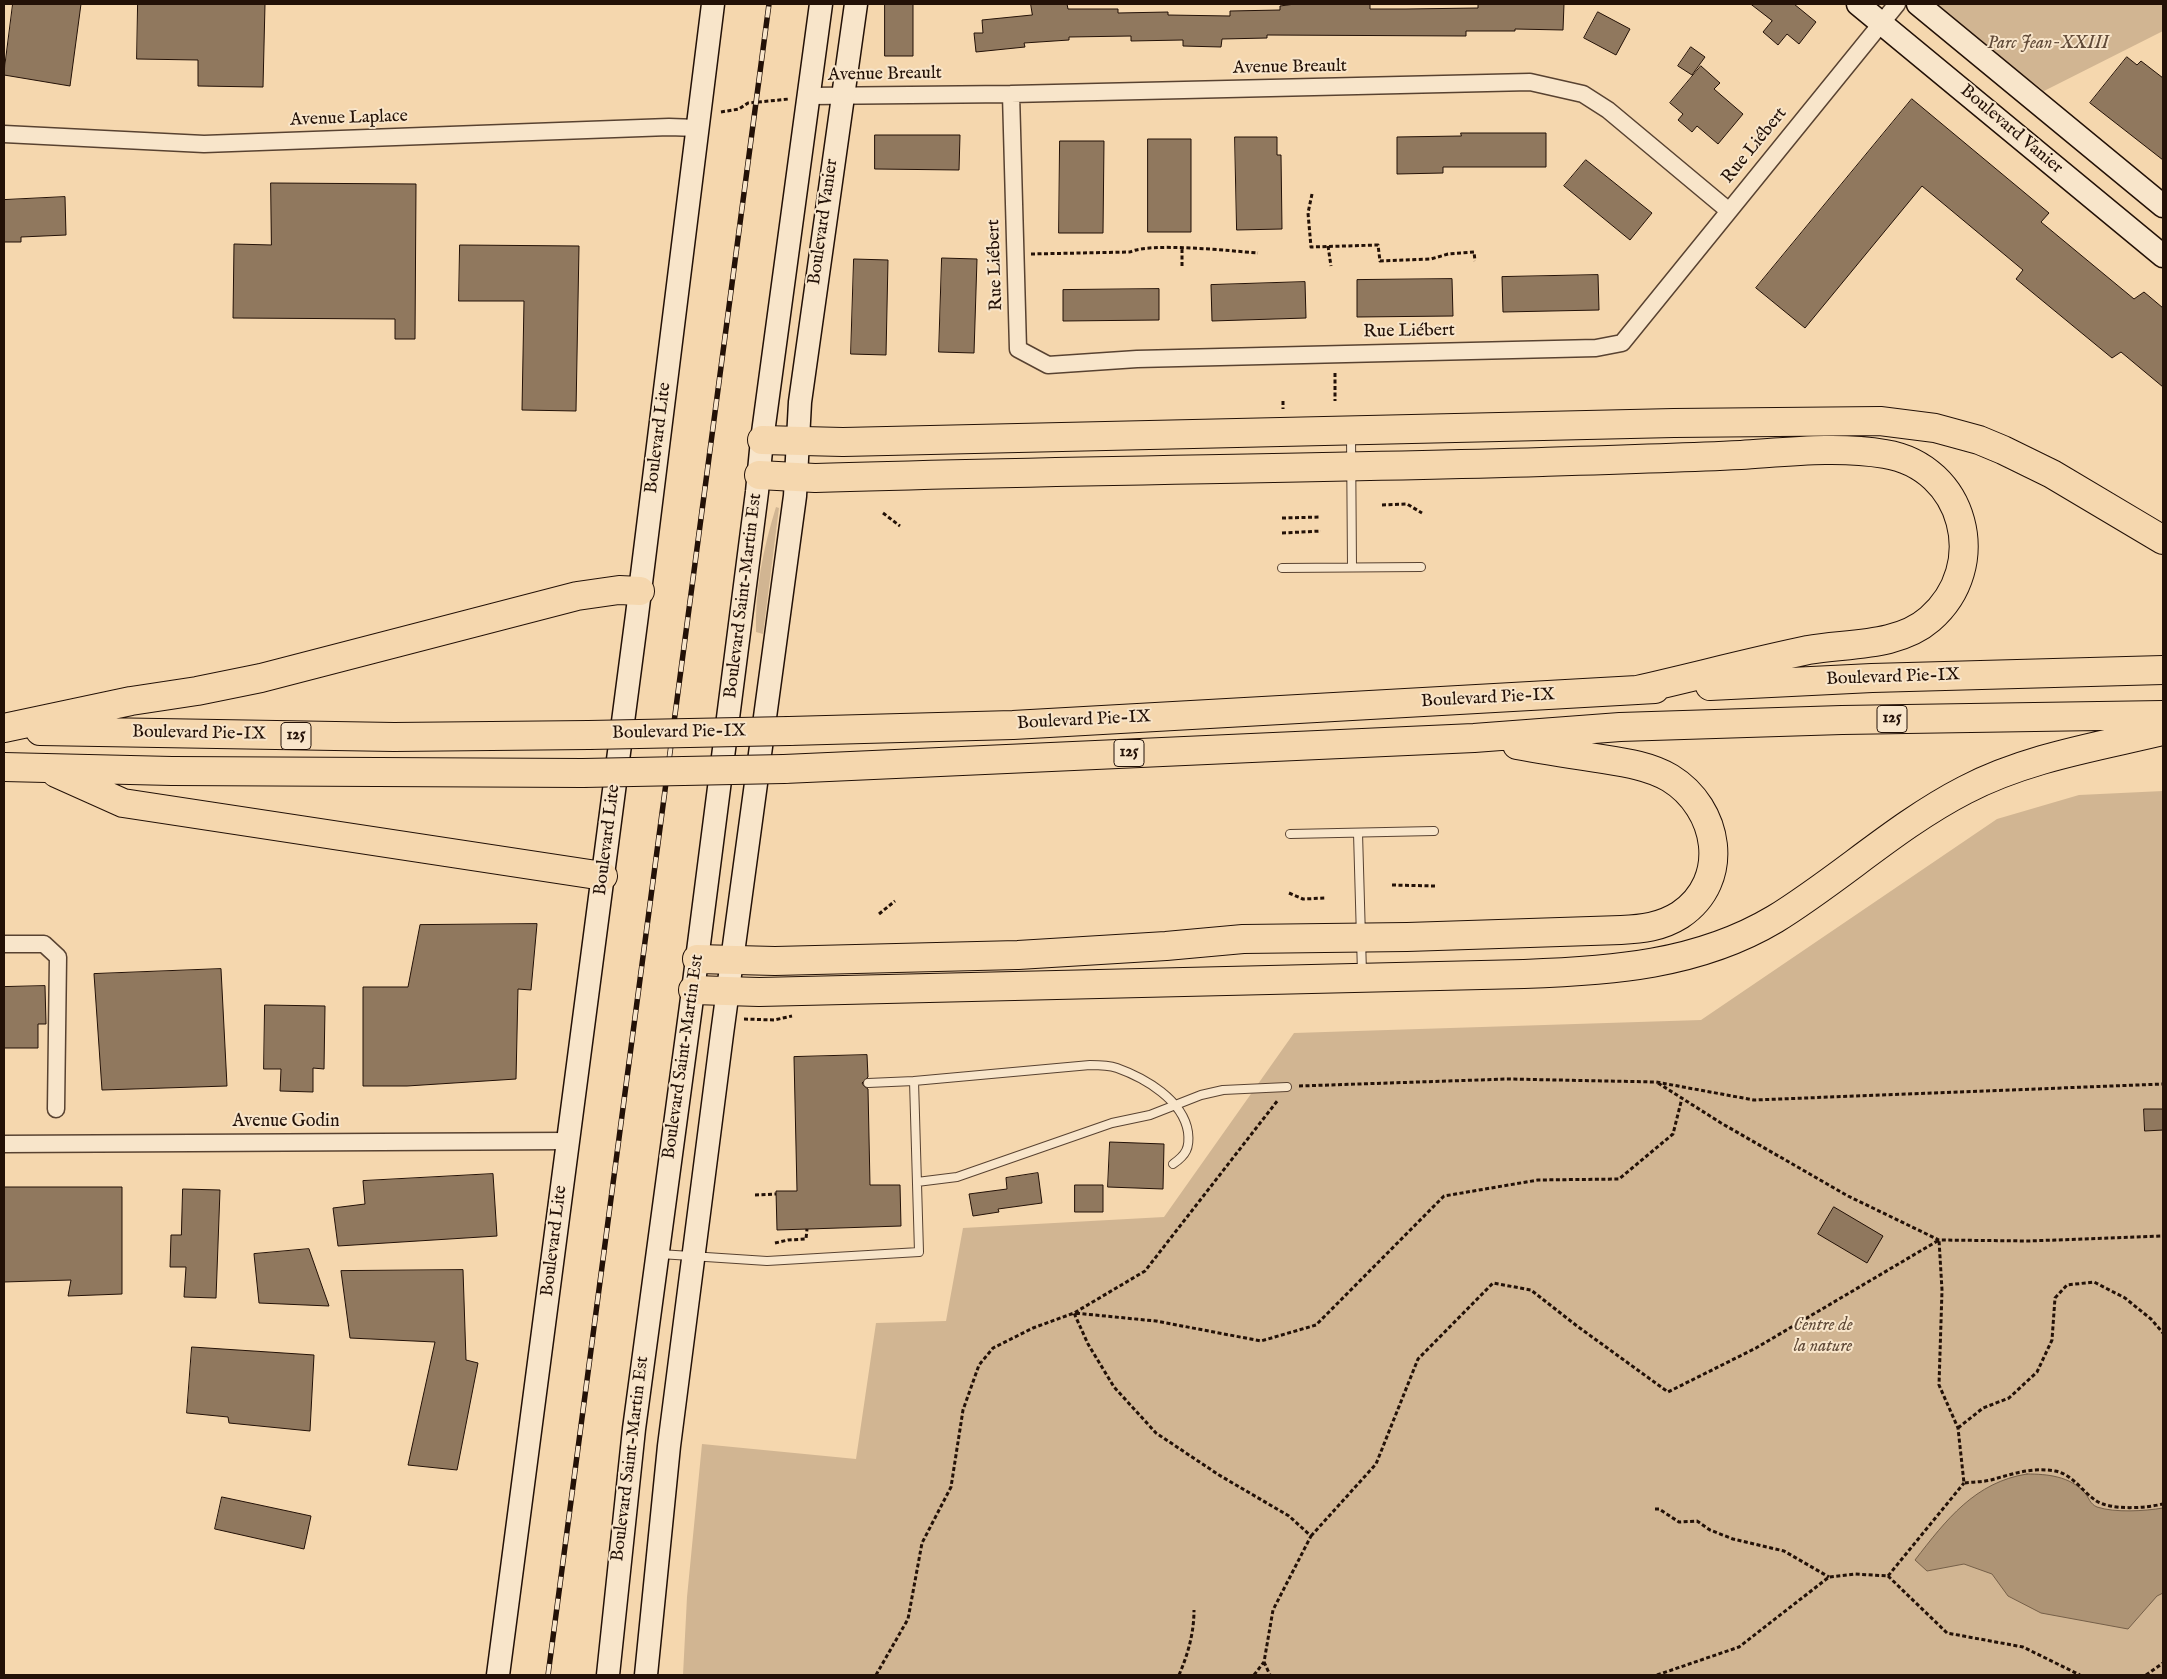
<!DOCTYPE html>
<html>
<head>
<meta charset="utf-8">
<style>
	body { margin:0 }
	#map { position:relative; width:2167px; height:1679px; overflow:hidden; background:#f5d7ae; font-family:"IM FELL English",serif }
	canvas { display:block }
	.frame { position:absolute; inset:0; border:5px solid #231107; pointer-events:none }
</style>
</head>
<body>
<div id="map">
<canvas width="2167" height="1679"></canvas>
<div class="frame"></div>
</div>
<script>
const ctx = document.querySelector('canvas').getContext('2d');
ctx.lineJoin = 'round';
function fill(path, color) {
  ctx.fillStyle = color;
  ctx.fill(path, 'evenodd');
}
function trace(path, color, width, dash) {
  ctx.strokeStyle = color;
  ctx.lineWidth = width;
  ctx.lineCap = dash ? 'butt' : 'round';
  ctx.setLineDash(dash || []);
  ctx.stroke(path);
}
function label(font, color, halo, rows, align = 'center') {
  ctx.font = font + ' "IM FELL English",serif';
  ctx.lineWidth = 4;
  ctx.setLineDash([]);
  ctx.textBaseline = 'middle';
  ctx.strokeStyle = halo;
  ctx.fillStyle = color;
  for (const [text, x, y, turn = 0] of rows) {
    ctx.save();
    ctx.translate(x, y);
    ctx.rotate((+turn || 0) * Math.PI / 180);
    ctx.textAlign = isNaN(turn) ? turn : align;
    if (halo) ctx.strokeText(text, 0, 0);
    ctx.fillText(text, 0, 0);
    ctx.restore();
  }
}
const green = new Path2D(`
	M1932,4H2163V31L2044,91Z
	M776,507L779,508L763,634L756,632C755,589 763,549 776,507Z
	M2163,791V1675H683L687,1597L702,1444L856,1459L876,1323L946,1321L963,1228L1164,1217L1294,1033L1701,1020L1997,819L2079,795Z`);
const water = new Path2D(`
	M2027,1474C2047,1474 2070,1476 2085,1493C2089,1498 2090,1504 2097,1507C2115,1513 2145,1511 2163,1508V1593L2157,1596L2128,1629L2041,1613L2008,1596L1992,1574L1964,1564L1927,1571L1915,1560C1946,1520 1975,1482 2027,1474Z`);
const building = new Path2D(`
	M13,4H81L70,86L4,75Z
	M138,4H265L263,87L198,86V60L137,59Z
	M885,4H913V56H885Z
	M1031,4H1067L1068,9H1118V13L1168,12V15L1230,16V11L1280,10V6L1295,4H1370V9H1406L1478,8V4H1564L1563,30L1515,29V31H1466V36L1267,35V38L1222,39L1221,47L1183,46V40L1131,41V36L1069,37V40L1024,43L1025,47L976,52L974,33H983L982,20L1032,15Z
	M1751,4H1794L1816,22L1799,44L1787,34L1778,45L1763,32L1772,21Z
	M1598,12L1630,29L1616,55L1584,38Z
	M1691,47L1705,57L1692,75L1678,66Z
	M2127,57L2137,65L2141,61L2163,78V160L2090,103Z
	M1701,66L1720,83L1714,89L1743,114L1718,144L1697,126L1692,132L1678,120L1683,114L1670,103Z
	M1912,99L2049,213L2041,222L2134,299L2144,292L2163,308V387L2121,352L2112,358L2016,279L2023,270L1922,186L1805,328L1756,288Z
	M1461,133H1546V167H1443V173L1397,174V137L1461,136Z
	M875,135H960L959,170L875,169Z
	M1235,137H1277V155H1281L1282,229L1237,230Z
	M1148,139H1191V232H1148Z
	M1060,141H1104L1103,233H1059Z
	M1586,160L1652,213L1630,240L1564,186Z
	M271,183L416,184L415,339H395V319L233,318L234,244L271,245Z
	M65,197L66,235L21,237V242H4V200Z
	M460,245L579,246L576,411L522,410L524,301H459Z
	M942,258L977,259L974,353L939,352Z
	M854,259L888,260L886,355L851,354Z
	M1598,275L1599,310L1503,312L1502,277Z
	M1452,279L1453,316L1357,317V280Z
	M1305,282L1306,318L1212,321L1211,285Z
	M1159,289V320L1063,321V290Z
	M537,924L531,990L518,989L516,1079L407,1086H363V987H408L420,925Z
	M221,969L227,1086L102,1090L94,974Z
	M45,986L46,1024H38V1048H4V987Z
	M265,1005L325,1006L324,1069L313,1068V1092L280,1091L281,1069H264Z
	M867,1055L868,1077L862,1083L864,1086L868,1089L870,1185H900L901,1226L777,1230L776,1191H797L794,1057Z
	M2144,1109H2163V1130L2145,1131Z
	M1110,1142L1164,1144L1163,1189L1108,1187Z
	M1038,1173L1042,1203L998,1209L999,1212L973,1216L969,1194L1007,1189L1006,1178Z
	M493,1174L497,1236L338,1246L333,1208L365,1204L363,1181Z
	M1075,1185H1103V1212H1075Z
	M4,1187H122V1294L68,1296L71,1280L4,1282Z
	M183,1189L220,1190L216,1298L184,1297L186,1267H170L171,1235H181Z
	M1834,1207L1883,1236L1867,1263L1818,1234Z
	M309,1249L329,1306L259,1303L254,1254Z
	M463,1270L466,1360L478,1363L457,1470L408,1465L435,1342L350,1338L341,1271Z
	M192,1347L314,1355L310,1431L229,1423L228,1417L187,1413Z
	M222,1497L311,1516L304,1549L215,1529Z`);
const path = new Path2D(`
	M721,112L739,109L748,103L789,99
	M1312,194L1308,213L1311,247L1378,245L1380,261L1431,259L1448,254L1474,252L1475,261
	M1328,246L1331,266
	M1182,249V266
	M1031,254L1130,252C1151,242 1231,251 1258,253
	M1335,373V401
	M1283,401V409
	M1382,505L1407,504L1422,513
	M883,513L900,526
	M1282,518L1321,517
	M1282,533L1321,531
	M1392,885L1435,886
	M1289,893L1303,899L1326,898
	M879,914L895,901
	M744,1019L774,1020L792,1016
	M1658,1083L1721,1123L1848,1196L1939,1240L2029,1241L2163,1236
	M1299,1086L1508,1079L1656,1082L1754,1100L2163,1084
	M755,1195L776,1194
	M775,1243L788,1240L806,1239L807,1229
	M1958,1428L1983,1408L2009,1398L2037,1372L2052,1340L2055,1298L2067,1285L2094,1282L2125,1298L2151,1319L2163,1333
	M1655,1509H1659L1679,1522L1697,1521L1710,1530L1733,1539L1784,1551L1829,1577
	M1311,1536L1376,1464L1418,1359L1493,1283L1531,1290L1577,1326L1668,1392L1756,1348L1939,1240L1942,1290L1939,1385L1958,1428L1964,1483C1973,1482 1982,1482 1991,1480C2012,1474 2032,1467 2055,1471C2072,1474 2082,1491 2095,1500C2110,1511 2146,1508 2163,1504
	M1888,1576L1947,1633L2023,1647L2080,1675
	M1264,1662L1270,1675
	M876,1675L908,1619L922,1543L951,1487L963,1410L979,1365L993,1348L1033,1328L1074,1313L1145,1271L1278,1100
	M1179,1675C1188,1654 1194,1633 1194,1610
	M1254,1675L1264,1662L1273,1610L1311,1536L1289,1516L1219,1475L1156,1433L1114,1387L1088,1344L1074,1313L1156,1321L1261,1341L1316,1325L1444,1196L1538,1180L1619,1179L1673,1134L1682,1098
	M1657,1675L1739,1647L1829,1577L1855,1574L1888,1576L1964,1483
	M2146,1675L2163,1663`);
const lane = new Path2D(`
	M1351,434L1352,567
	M1282,568L1421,567
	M1358,833L1362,973
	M1290,834L1434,831
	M868,1083L914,1081
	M917,1182L957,1177L1112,1123L1150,1115L1201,1095L1223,1090L1287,1087
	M660,1254L767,1261L919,1252L914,1081L1090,1065C1099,1065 1108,1065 1117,1068C1145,1078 1183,1100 1188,1132C1190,1148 1186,1155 1173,1164`);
const street = new Path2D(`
	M1011,94L1018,349L1048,365L1137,359L1596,348L1622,343L1897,4
	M809,96L1011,94L1530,82L1583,94L1608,110L1729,211
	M4,134L204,144L669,127L697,128
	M4,944H44L58,957L56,1109
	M4,1144L568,1141`);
const secondary = new Path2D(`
	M1858,4L2163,256
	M1918,4L2163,206
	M498,1675L637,615L713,4
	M608,1675L634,1429L691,1006L757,492L762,440L821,4
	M646,1675L669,1446L722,1034L795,496L800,402L856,4`);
const highway = new Path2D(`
	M762,440L843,442L1674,423L1880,421L1935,428L1979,440L2003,450L2052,474L2163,540
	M759,475L815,478C1057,470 1300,469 1542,462C1608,460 1675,458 1741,455C1788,452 1838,446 1885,454C1965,467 1991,566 1930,619C1898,647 1848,643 1808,650C1751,662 1694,677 1637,690
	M1710,686L1872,678L2163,670
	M4,728L131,701L197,691L261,678L577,596L619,590L640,591
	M40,731L394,737L589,735
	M789,731L1013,725L1655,689
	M4,767L172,771L583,773
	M784,769L1474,738L1620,727L1842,720L2163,715
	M56,773L123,803L603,876
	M697,959L775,961L1018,955L1166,946L1243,939L1407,937L1621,930C1642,929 1661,927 1680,915C1732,880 1719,808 1670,778C1648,765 1621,762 1596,758C1570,754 1544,750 1517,745
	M693,990L759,992L1524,974C1610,971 1698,965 1775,919C1840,879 1897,825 1965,790C2026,758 2096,747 2163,731`);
const rail = new Path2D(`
	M548,1675L769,4`);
const highwayBridge = new Path2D(`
	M589,735L789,731
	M583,773L784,769`);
const shields = [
	[1892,719,30],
	[296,736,30],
	[1129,753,30]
];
const shieldNames = [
	["125",1892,719],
	["125",296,736],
	["125",1129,753]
];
const parkNames = [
	["Parc Jean-XXIII",2048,44],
	["Centre de",1823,1326],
	["la nature",1823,1347]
];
const streetNames = [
	["Avenue Breault",1290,68,-1],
	["Avenue Breault",885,75,-1],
	["Avenue Laplace",349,119,-2],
	["Boulevard Vanier",2011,130,40],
	["Rue Liébert",1755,146,-51],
	["Boulevard Vanier",824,222,-82],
	["Rue Liébert",996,265,-92],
	["Rue Liébert",1409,332,-1],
	["Boulevard Lite",659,438,-83],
	["Boulevard Saint-Martin Est",744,596,-83],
	["Boulevard Pie-IX",1893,678,-2],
	["Boulevard Pie-IX",1488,699,-3],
	["Boulevard Pie-IX",1084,721,-3],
	["Boulevard Pie-IX",679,733,-1],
	["Boulevard Pie-IX",199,734,1],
	["Boulevard Lite",608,840,-83],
	["Boulevard Saint-Martin Est",684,1057,-82],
	["Avenue Godin",286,1122],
	["Boulevard Lite",555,1241,-83],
	["Boulevard Saint-Martin Est",631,1459,-83]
];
fill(green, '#d1b592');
fill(water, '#ae9475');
trace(water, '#766049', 1);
fill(building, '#90785e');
trace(building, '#231107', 1);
trace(lane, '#584231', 10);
trace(street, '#584231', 19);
trace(secondary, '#231107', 25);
trace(highway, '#231107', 30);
trace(path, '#231107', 3, [4, 2.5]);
trace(lane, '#f8e5ca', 8);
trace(street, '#f8e5ca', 16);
trace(secondary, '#f8e5ca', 22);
trace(highway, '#f5d7ae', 28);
trace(rail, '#231107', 5.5);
trace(rail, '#f8e5ca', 4, [11]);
trace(highwayBridge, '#231107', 30, []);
trace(highwayBridge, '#f5d7ae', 28);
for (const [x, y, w] of shields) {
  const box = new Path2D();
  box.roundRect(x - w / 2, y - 13.5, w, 27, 4);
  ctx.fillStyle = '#f8e5ca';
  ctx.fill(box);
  trace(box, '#231107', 1);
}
label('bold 16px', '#231107', null, shieldNames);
label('italic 18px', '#604a38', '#f8e5ca', parkNames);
label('18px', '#231107', '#f8e5ca', streetNames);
</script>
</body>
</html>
